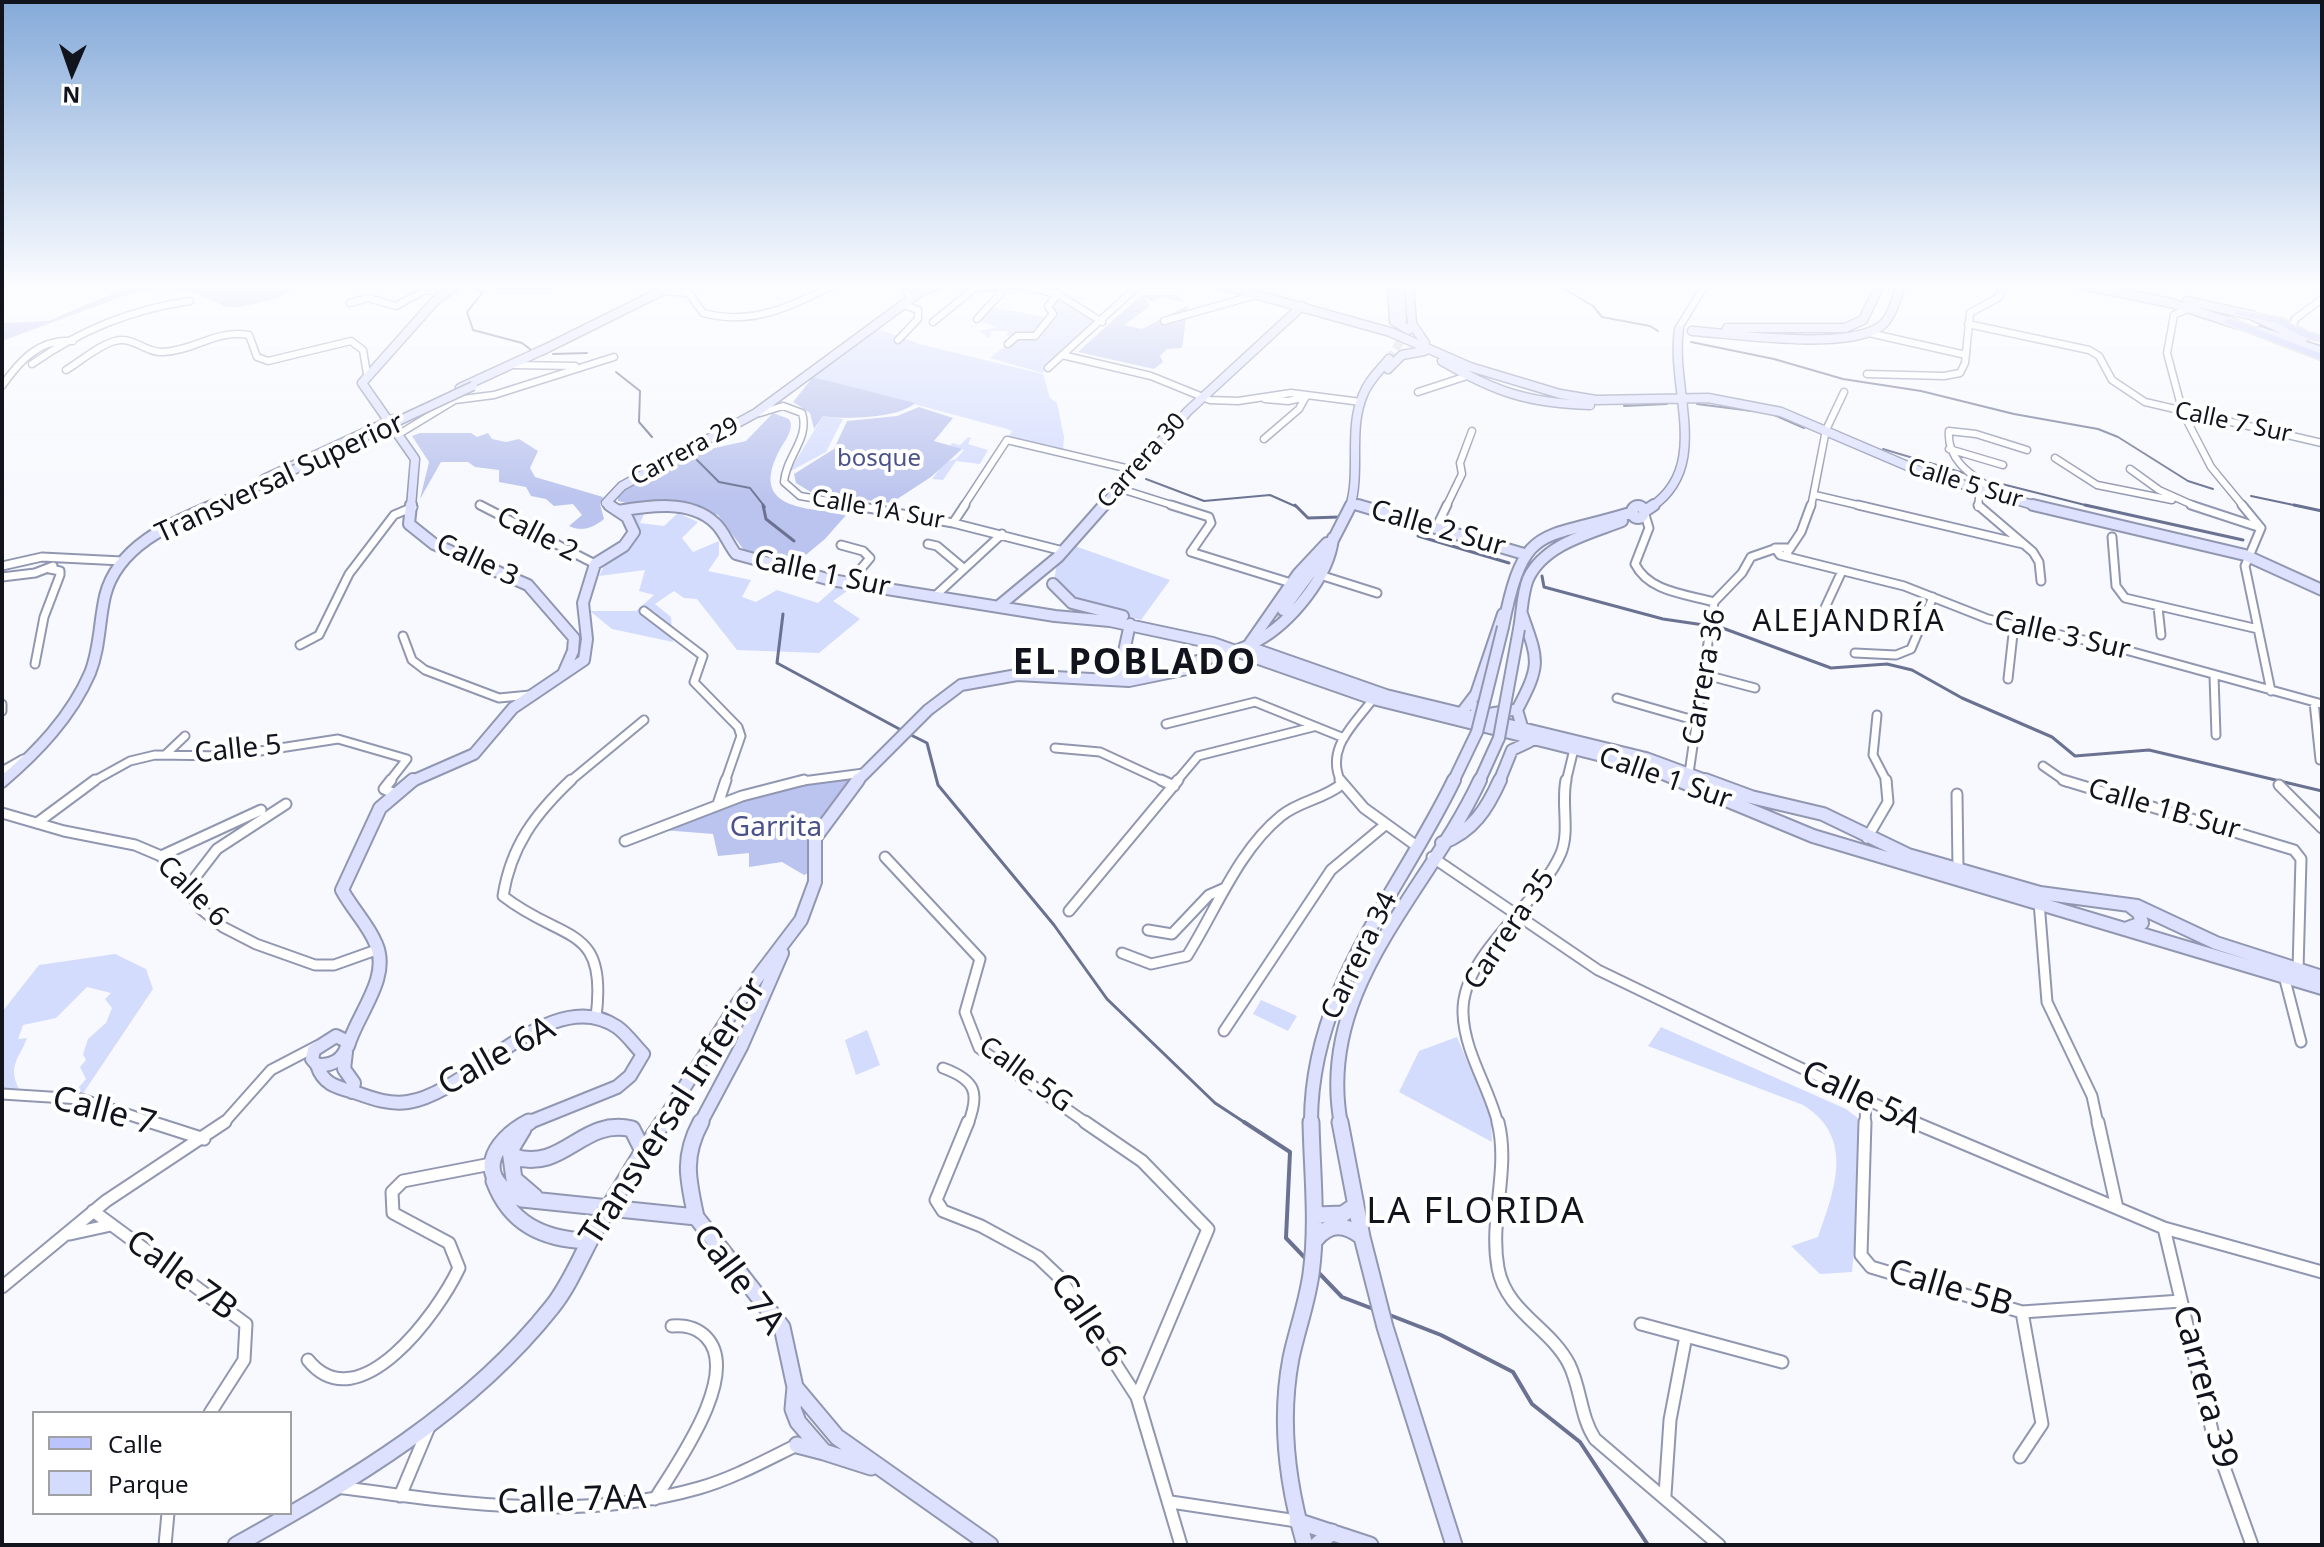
<!DOCTYPE html>
<html>
<head>
<meta charset="utf-8">
<style>
	body { margin:0 }
	#map { position:relative; width:2324px; height:1547px; overflow:hidden; background:#f7f9fe; font-family:"Noto Sans",sans-serif }
	canvas { display:block }
	.frame { position:absolute; inset:0; border:4px solid #11131d; pointer-events:none }
	.legend { position:absolute; left:32px; top:1411px; width:260px; height:104px; box-sizing:border-box; background:#fff; border:2px solid #a0a1a5; margin:0; padding:10px 14px; list-style:none; font-size:24px; color:#11131d }
	.legend li { display:flex; align-items:center; gap:16px; height:40px }
	.legend b { width:40px; border:2px solid #a0a1a5 }
	.north { position:absolute; left:32px; top:32px; width:80px; height:80px; -webkit-text-stroke:6px #fff; paint-order:stroke; rotate:182deg; font-size:22px; font-weight:700; line-height:32px; text-align:center; color:#11131d }
	.north::after { content:''; display:block; margin:auto; width:28px; height:36px; background:#11131d; clip-path:polygon(50% 0,100% 100%,50% 72%,0 100%) }
</style>
</head>
<body>
<div id="map">
<canvas width="2324" height="1547"></canvas>
<div class="frame"></div>
<ul class="legend">
<li><b style="height:10px;background:#bbc4fc"></b>Calle</li>
<li><b style="height:22px;background:#d4dcfd"></b>Parque</li>
</ul>
<div class="north">N</div>
</div>
<script>
const ctx = document.querySelector('canvas').getContext('2d');
ctx.lineJoin = 'round';
function fill(path, color) {
  ctx.fillStyle = color;
  ctx.fill(path, 'evenodd');
}
function trace(path, color, width, dash) {
  ctx.strokeStyle = color;
  ctx.lineWidth = width;
  ctx.lineCap = dash ? 'butt' : 'round';
  ctx.setLineDash(dash || []);
  ctx.stroke(path);
}
function label(font, color, halo, rows, align = 'center') {
  ctx.font = font + ' "Noto Sans",sans-serif';
  ctx.lineWidth = 8;
  ctx.setLineDash([]);
  ctx.textBaseline = 'middle';
  ctx.strokeStyle = halo;
  ctx.fillStyle = color;
  for (const [text, x, y, turn = 0] of rows) {
    ctx.save();
    ctx.translate(x, y);
    ctx.rotate((+turn || 0) * Math.PI / 180);
    ctx.textAlign = isNaN(turn) ? turn : align;
    if (halo) ctx.strokeText(text, 0, 0);
    ctx.fillText(text, 0, 0);
    ctx.restore();
  }
}
const green = new Path2D(`
	M1059,296L1098,322L1042,373L990,358L1018,336L1036,337L1055,315L1050,306Z
	M991,307L1046,317L1050,313L1033,336L1017,334L1006,343L1013,336L1006,335L1009,331H992L989,338L979,331L997,327L977,320Z
	M878,329L923,345L1043,374L1050,398L1057,403L1064,437L1063,452L1009,436L1012,431L1007,429L813,377Z
	M823,416L843,419L826,452L789,472Z
	M968,437L971,438L968,444L988,450L980,464L956,461L943,480L932,479L945,462L956,459L964,450L950,446L952,443L960,445Z
	M646,510L640,523L664,526L678,513L698,522L682,538L693,552L719,541V555L708,571L751,580L742,597L756,602L777,590L818,603L836,587H853L833,601L860,619L819,653L737,650L697,599L684,598L674,591L655,604L671,617L673,642L612,629L590,611H636L654,595L639,591L645,570L599,576L606,562L640,536L632,512Z
	M1075,546L1170,580L1141,620L1079,605L1053,584L1057,565Z
	M115,954L146,969L153,989L82,1095L74,1093L86,1079L80,1067L86,1060L83,1054L88,1039L106,1023L112,1008L105,999L111,993L87,987L56,1018L23,1025L18,1039L27,1038C20,1058 7,1065 19,1089L2,1088V1012L39,965Z
	M1261,1000L1297,1016L1288,1031L1253,1014Z
	M1661,1027L1846,1109L1859,1119L1863,1151L1852,1272L1820,1274L1791,1246L1818,1237C1835,1189 1855,1137 1803,1105L1648,1046Z
	M867,1030L880,1065L856,1075L845,1040Z
	M1457,1037L1491,1119L1492,1142L1399,1092L1419,1051Z`);
const forest = new Path2D(`
	M132,285H298L278,298L241,307H226L192,291L159,289L132,293L2,341V323L48,321Z
	M1141,295H1175L1185,302L1160,297L1154,302L1144,297L1150,306L1124,325L1142,329L1188,305L1182,348L1167,349L1160,356L1163,362L1154,369L1078,352Z
	M813,377L915,403C900,418 844,420 823,416L814,429L810,413L793,402Z
	M919,407L953,418L934,441L962,449L931,477L891,503L814,494L796,483L794,474L834,449L847,421L897,416Z
	M773,413L789,419L791,424C791,435 783,443 778,453C750,510 807,508 847,514L825,539L796,563L746,553L718,515L662,502L631,504L618,501V492L700,448L706,450L746,441Z
	M420,433H471L477,437L488,433L492,439L506,442L519,439L538,451L530,468L535,477L603,497L600,504L604,519C593,528 582,532 569,526L582,515L573,504L554,506L546,499L531,496L526,487L499,482V470L475,467L468,462H441L420,499L429,462L412,436Z
	M858,776L831,804L811,836L813,871L804,875L782,862L749,867V853L718,856L713,834L663,830C723,805 792,779 858,776Z`);
const streamFar2 = new Path2D(`
	M468,285L483,292L467,312L473,330L522,343L530,349
	M1558,285L1593,306L1602,317L1650,326L1658,331
	M1691,342L1774,359L1843,379L1921,391L2014,414L2098,429L2118,437L2188,481L2213,489
	M553,354L587,353
	M616,372L640,391L639,422L652,437
	M1697,404L1752,411
	M1624,406L1667,404
	M1772,414L1804,428
	M1883,449L1967,474
	M697,460L719,482L750,488L765,507
	M1146,479L1204,501L1270,495L1297,507
	M1990,481L2093,507
	M2251,496L2303,507`);
const streamFar1 = new Path2D(`
	M763,505L766,519L794,541
	M1295,505L1308,518L1340,517
	M2085,505L2243,540
	M2294,505L2322,511
	M1418,536L1509,563
	M1542,576L1544,587L1663,619L1704,625
	M783,614L777,663L903,731
	M1717,626L1831,668L1887,664L1912,670L1962,698L2052,737L2075,756L2149,750L2322,791
	M909,734L927,743L938,785L1054,925L1107,999L1215,1103L1247,1124`);
const stream = new Path2D(`
	M1244,1122L1290,1152L1286,1238L1307,1260
	M1317,1271L1342,1297L1376,1310
	M1387,1314L1441,1335L1513,1372L1532,1404L1580,1442L1648,1545`);
const secondaryTunnelFar1 = new Path2D(`
	M1389,359L1400,342L1402,320`);
const secondaryTunnel = new Path2D(`
	M1256,640L1283,610`);
const streetFar3 = new Path2D(`
	M498,285H547
	M683,285L703,313C752,326 790,307 833,285
	M903,285L911,299
	M1016,285L1058,294L1102,322
	M664,291L688,293
	M350,303L368,298L396,306L423,291L433,290
	M2189,308L2174,315L2167,353L2183,413L2211,467L2244,507
	M977,319L1000,294L1001,288
	M1164,321L1256,295
	M933,322L975,288L1010,285
	M1968,324L2089,350L2099,356L2112,380L2145,402L2322,443
	M1680,326L1705,285
	M2291,332L2295,319L2322,299
	M1869,333L1966,355
	M898,340L918,319V310L904,305
	M1008,344L1017,336H1035L1053,314L1048,306L1058,294
	M1062,355L1151,376L1210,400L1238,401L1291,393L1361,402
	M32,364C79,331 133,309 190,301
	M514,365L575,366
	M1048,368L1139,285
	M66,370C81,361 99,345 115,341C134,336 145,353 163,352C194,351 216,329 249,335L257,357L268,361L351,341L363,350L367,374
	M1867,374L1944,376L1960,373L1965,363L1970,313L1999,297L2003,285
	M2,386C20,360 39,339 73,341
	M1418,392L1467,376
	M1265,399L1288,401L1306,397
	M760,413L783,406L802,413C810,439 786,456 784,482L800,496L863,507
	M399,434L455,400L494,395L614,357
	M1264,439L1299,409L1305,398
	M1949,449L2003,465
	M2055,458L2097,485L2172,500
	M2130,469L2159,490L2197,507
	M1118,488L1178,507
	M1815,495L1866,507
	M2002,496C1979,479 1946,464 1949,431L1976,434L2027,450
	M480,505L484,507
	M963,507L1007,440L1134,470
	M1446,507L1462,474L1460,463L1472,431
	M1811,507L1826,430L1844,392
	M1978,507L1980,489`);
const streetFar2 = new Path2D(`
	M480,505L595,564
	M851,505L953,523L1063,551
	M1171,505L1209,517L1211,523L1191,552L1291,583
	M1858,505L2023,544
	M1978,505L2033,552L2039,562L2041,581
	M2191,505L2261,528
	M2242,505L2261,528L2245,566L2271,691
	M1645,515L1649,528L1635,564C1649,592 1686,594 1714,602
	M953,523L965,505
	M1436,528L1447,505
	M2112,537L2116,586L2125,598L2258,629
	M928,544L937,546L962,567
	M841,545L863,551
	M1789,550L1801,532L1811,505
	M1788,556L1787,548H1775L1780,555L1904,586L1988,619L2111,646L2322,704
	M2,566L42,557L122,561
	M1320,575L1377,593
	M2,577L35,573L53,566
	M849,583L870,558L863,551
	M935,596L1002,534
	M2158,607L2161,635
	M644,611L703,656L694,682L738,727L741,736L725,782
	M1817,625L1842,571
	M403,636L412,660L425,670L499,698L530,695
	M300,645L319,635L349,574L394,515L413,507
	M1855,653L1896,655L1911,649L1933,597
	M35,664L44,617L60,575V571L50,569
	M1702,674L1755,688
	M2214,676L2216,735
	M2008,679L2014,625
	M1617,698L1697,721
	M2314,702L2320,760
	M2,704V711
	M1877,715L1873,755L1887,782
	M1166,724L1255,702L1344,738
	M1055,748L1100,752L1165,782
	M165,755L185,736
	M2043,766L2066,782
	M2,771L23,759
	M1689,773L1714,602L1742,573L1751,557L1774,549
	M92,782L130,761L155,755L228,756L338,739L407,759L389,782
	M569,782L644,720
	M795,782L864,773
	M1176,782L1198,756L1313,727
	M1341,782C1325,748 1354,725 1373,699
	M1566,782L1574,749`);
const streetFar1 = new Path2D(`
	M391,780L384,789L393,793
	M571,780C535,814 511,846 503,896C563,943 608,923 596,1017
	M1161,780L1174,786
	M1340,780L1364,808L1418,847
	M2063,780L2294,850L2301,859L2298,970
	M2279,785L2322,828
	M1957,794L1958,869
	M718,804L726,780
	M2,813L64,831L135,845L161,856L201,909L223,927L256,944L315,965H334L379,949
	M37,823L95,780
	M1867,838L1888,802L1886,780
	M625,841L742,796L804,780
	M161,856L261,810
	M885,857L980,959L965,1012L979,1048L1088,1124
	M1432,857L1598,970L1917,1124
	M187,888L217,849L286,804
	M2039,902L2047,1002L2092,1096L2098,1124
	M1069,911L1178,780
	M1148,930L1172,934L1209,895L1225,888
	M1122,953L1151,964L1187,956C1216,910 1238,851 1281,816C1299,801 1324,799 1342,784
	M2284,976L2301,1042
	M1224,1031L1331,870L1385,825
	M943,1068C976,1080 980,1093 968,1124
	M2,1094L81,1099L157,1124
	M223,1124L271,1070L317,1046
	M1498,1124C1489,1087 1464,1052 1463,1013C1461,954 1539,905 1561,853C1570,831 1561,803 1566,780
	M1865,1124L1866,1102`);
const street = new Path2D(`
	M151,1122L204,1139
	M968,1122L936,1200L943,1211L981,1226L1038,1257L1060,1278L1137,1397L1181,1545
	M1085,1122L1142,1161L1208,1229L1137,1397
	M1498,1122C1510,1170 1489,1219 1498,1268C1506,1312 1550,1327 1569,1364C1581,1388 1580,1416 1595,1439L1719,1545
	M1865,1122L1861,1255L1871,1267L2022,1312L2181,1301
	M1913,1122L2164,1228L2322,1272
	M2098,1122L2117,1208
	M93,1211L246,1324L244,1360L210,1413
	M2164,1228L2214,1439L2252,1545
	M70,1234L111,1225
	M2,1287L106,1201L225,1122
	M1641,1324L1782,1362
	M308,1360C359,1423 439,1311 459,1268L449,1243L393,1213L392,1192L403,1181L491,1164
	M2020,1457L2042,1424L2022,1312
	M337,1487C457,1503 580,1522 699,1488C734,1478 766,1460 799,1444
	M1665,1495L1670,1420L1686,1336
	M400,1496L429,1427
	M655,1499C676,1465 742,1374 706,1337C696,1327 685,1325 672,1326
	M1171,1502L1297,1521
	M165,1545L168,1513`);
const secondaryFar3 = new Path2D(`
	M1222,285L1390,332L1470,367L1560,394L1596,400L1708,398L1781,412L1924,473L2040,507
	M1392,285L1394,321L1409,330
	M1400,285L1402,320
	M1409,285L1412,324L1425,343
	M2082,285L2171,303L2236,324
	M2187,301L2251,315L2303,339
	M1727,328H1845L1863,320L1880,285
	M1692,331C1736,334 1841,350 1878,328C1892,320 1896,299 1901,285
	M2260,331L2322,351
	M541,351L674,285
	M1442,361C1495,392 1528,403 1590,405
	M1388,369L1402,355L1424,351
	M460,388L547,348
	M264,479L394,419
	M1351,503L1365,507
	M209,507L274,479
	M411,507L415,459L362,383L435,301L456,285
	M612,507L606,503L622,486L756,413L923,290L938,285
	M648,507H674
	M1102,507L1188,411L1302,306
	M1350,507C1361,471 1348,430 1363,395C1368,381 1380,370 1389,359
	M1651,507C1712,466 1670,390 1679,329`);
const secondaryFar2 = new Path2D(`
	M411,505L409,524L434,544L528,585L574,638L573,651L563,674
	M1358,505L1524,554
	M2033,505L2245,555L2322,590
	M1632 512a6 6 0 1 1 12 0a6 6 0 1 1-12 0Z
	M618,511C648,506 690,499 715,523C724,531 728,544 736,554L831,580L1055,616L1110,621L1213,643L1373,699L1646,767L1682,782
	M1645,511L1654,505
	M1053,584L1072,603L1123,616
	M1000,605L1058,557L1104,505
	M1283,610L1330,546L1351,505
	M1522,614C1539,662 1541,664 1517,710L1523,730
	M1503,627C1524,522 1539,541 1630,513
	M1519,629C1522,613 1522,594 1528,579C1544,544 1589,534 1622,521
	M1250,643L1298,574L1327,543
	M1252,648L1386,695L1646,758L1711,782
	M1191,663C1213,657 1236,653 1257,641C1290,623 1329,577 1333,538
	M1119,674L1130,624
	M1475,707L1489,714L1512,710
	M1460,715L1476,694L1503,614
	M2,782C37,752 71,717 90,673C100,648 99,622 105,596C117,546 172,523 214,505
	M410,782L474,754L513,708L584,660L587,639L583,603L595,564L624,546L634,532L627,517L609,505
	M856,782L928,710L961,685L1017,675L1129,681L1202,666
	M1453,782L1477,732
	M1479,782L1499,738
	M1499,782L1512,750L1529,742`);
const secondaryFar1 = new Path2D(`
	M1678,780L1813,836L2322,988
	M1705,780L1751,797L1823,814L1908,855L2040,893L2137,906L2216,943L2322,977
	M1442,843C1473,831 1487,809 1500,780
	M2128,928L2142,923L2139,913L2130,906
	M336,1036L348,1042C345,1059 333,1066 317,1065L312,1059L314,1050Z
	M348,1046C357,1014 391,978 376,944C368,924 352,909 342,890L380,808L413,780
	M346,1052L344,1069L354,1083L352,1092
	M317,1065C323,1084 336,1087 354,1092C371,1098 389,1105 408,1102C471,1093 551,982 617,1027C627,1034 635,1046 643,1054L630,1076L617,1087L525,1124
	M661,1124L738,1003L801,920L815,882V838L858,780
	M700,1124L741,1047L782,953
	M1311,1124C1310,990 1399,894 1454,780
	M1341,1124C1315,988 1428,892 1480,780`);
const secondary = new Path2D(`
	M529,1122C492,1141 472,1179 522,1199L696,1217L782,1327L795,1387L793,1409L798,1422L824,1452L871,1467
	M1340,1122L1362,1237L1385,1327L1454,1545
	M523,1129L511,1149L514,1157C564,1172 582,1117 632,1129L643,1151
	M510,1150L514,1179L535,1197
	M640,1156L663,1122
	M494,1181C510,1224 543,1239 587,1241
	M1316,1215L1343,1214L1356,1205
	M696,1217C688,1180 682,1157 701,1122
	M1316,1239C1330,1222 1346,1224 1362,1237
	M795,1387L837,1437L990,1545
	M797,1445L824,1452
	M1297,1521L1370,1545
	M236,1545C351,1481 469,1412 552,1307C572,1282 583,1250 600,1222
	M1305,1545C1287,1484 1279,1421 1291,1358C1297,1330 1307,1303 1311,1274C1318,1223 1312,1173 1311,1122
	M1317,1545L1332,1532`);
const primary = new Path2D(`
	M2235,310L2283,319L2309,333L2322,337V341L2303,337L2277,323L2235,314Z
	M2225,319H2231L2322,354V360L2225,323Z`);
const secondaryBridgeFar2 = new Path2D(`
	M274,479L473,386`);
const secondaryBridgeFar1 = new Path2D(`
	M1477,732L1503,627
	M1499,738L1519,629`);
const secondaryBridge = new Path2D(`
	M600,1222L640,1156`);
const farStreetnames = [
	["Calle 7 Sur",2233,423,12],
	["Carrera 29",685,452,-28],
	["Carrera 30",1142,461,-48],
	["Calle 5 Sur",1965,484,17],
	["Calle 1A Sur",878,510,10]
];
const farParknames = [
	["bosque",879,459]
];
const streetNames = [
	["Transversal Superior",280,479,-25],
	["Calle 2 Sur",1438,529,16],
	["Calle 2",537,535,27],
	["Calle 3",477,561,25],
	["Calle 1 Sur",822,574,12],
	["Calle 3 Sur",2062,636,13],
	["Carrera 36",1705,677,-80],
	["Calle 5",238,750,-6],
	["Calle 1 Sur",1665,779,19],
	["Calle 1B Sur",2164,810,16],
	["Calle 6",192,892,45],
	["Carrera 35",1510,930,-56],
	["Carrera 34",1360,956,-64],
	["Calle 5G",1025,1075,36]
];
const parkNames = [
	["Garrita",776,828]
];
const neighbourhoodNames = [
	["ALEJANDRÍA",1849,622]
];
const nearStreetnames = [
	["Calle 6A",497,1057,-29],
	["Calle 5A",1861,1098,25],
	["Calle 7",104,1112,15],
	["Transversal Inferior",674,1112,-57],
	["Calle 7B",181,1276,36],
	["Calle 7A",738,1280,53],
	["Calle 5B",1950,1289,16],
	["Calle 6",1087,1321,56],
	["Carrera 39",2204,1387,75],
	["Calle 7AA",572,1501,-2]
];
const districtNames = [
	["EL POBLADO",1135,664]
];
const nearNeighbourhoodnames = [
	["LA FLORIDA",1476,1213]
];
fill(green, '#d4dcfd');
fill(forest, '#bbc4ee');
trace(streamFar2, '#6b7291', 2);
trace(streamFar1, '#6b7291', 3);
trace(stream, '#6b7291', 4);
trace(secondaryTunnelFar1, '#d4d6dc', 8, [8, 4]);
trace(secondaryTunnel, '#d4d6dc', 10, [10, 5]);
trace(streetFar3, '#9297b1', 9);
trace(streetFar2, '#9297b1', 11);
trace(streetFar1, '#9297b1', 13);
trace(street, '#9297b1', 15);
trace(secondaryFar3, '#9297b1', 11);
trace(secondaryFar2, '#9297b1', 14);
trace(secondaryFar1, '#9297b1', 16);
trace(secondary, '#9297b1', 19);
trace(primary, '#d4d5d6', 4);
trace(streetFar3, '#fff', 6);
trace(streetFar2, '#fff', 7);
trace(streetFar1, '#fff', 9);
trace(street, '#fff', 11);
trace(secondaryFar3, '#dde1fe', 8);
trace(secondaryFar2, '#dde1fe', 10);
trace(secondaryFar1, '#dde1fe', 12);
trace(secondary, '#dde1fe', 15);
fill(primary, '#bbc4fc');
trace(secondaryBridgeFar2, '#9297b1', 11, []);
trace(secondaryBridgeFar1, '#9297b1', 14, []);
trace(secondaryBridge, '#9297b1', 19, []);
trace(secondaryBridgeFar2, '#dde1fe', 8);
trace(secondaryBridgeFar1, '#dde1fe', 10);
trace(secondaryBridge, '#dde1fe', 15);
const sky = ctx.createLinearGradient(0, 0, 0, 501);
sky.addColorStop(0, '#85aad9');
sky.addColorStop(0.57, '#fbfcff');
sky.addColorStop(1, '#fbfcff00');
ctx.fillStyle = sky;
ctx.fillRect(0, 0, 2324, 501);
label('24px', '#11131d', '#fff', farStreetnames);
label('24px', '#4a5289', '#fff', farParknames);
label('28px', '#11131d', '#fff', streetNames);
label('28px', '#4a5289', '#fff', parkNames);
ctx.letterSpacing = '2px';
label('30px', '#11131d', '#fff', neighbourhoodNames);
ctx.letterSpacing = '0px';
label('34px', '#11131d', '#fff', nearStreetnames);
ctx.letterSpacing = '2px';
label('bold 36px', '#11131d', '#fff', districtNames);
ctx.letterSpacing = '0px';
ctx.letterSpacing = '2px';
label('36px', '#11131d', '#fff', nearNeighbourhoodnames);
ctx.letterSpacing = '0px';
</script>
</body>
</html>
